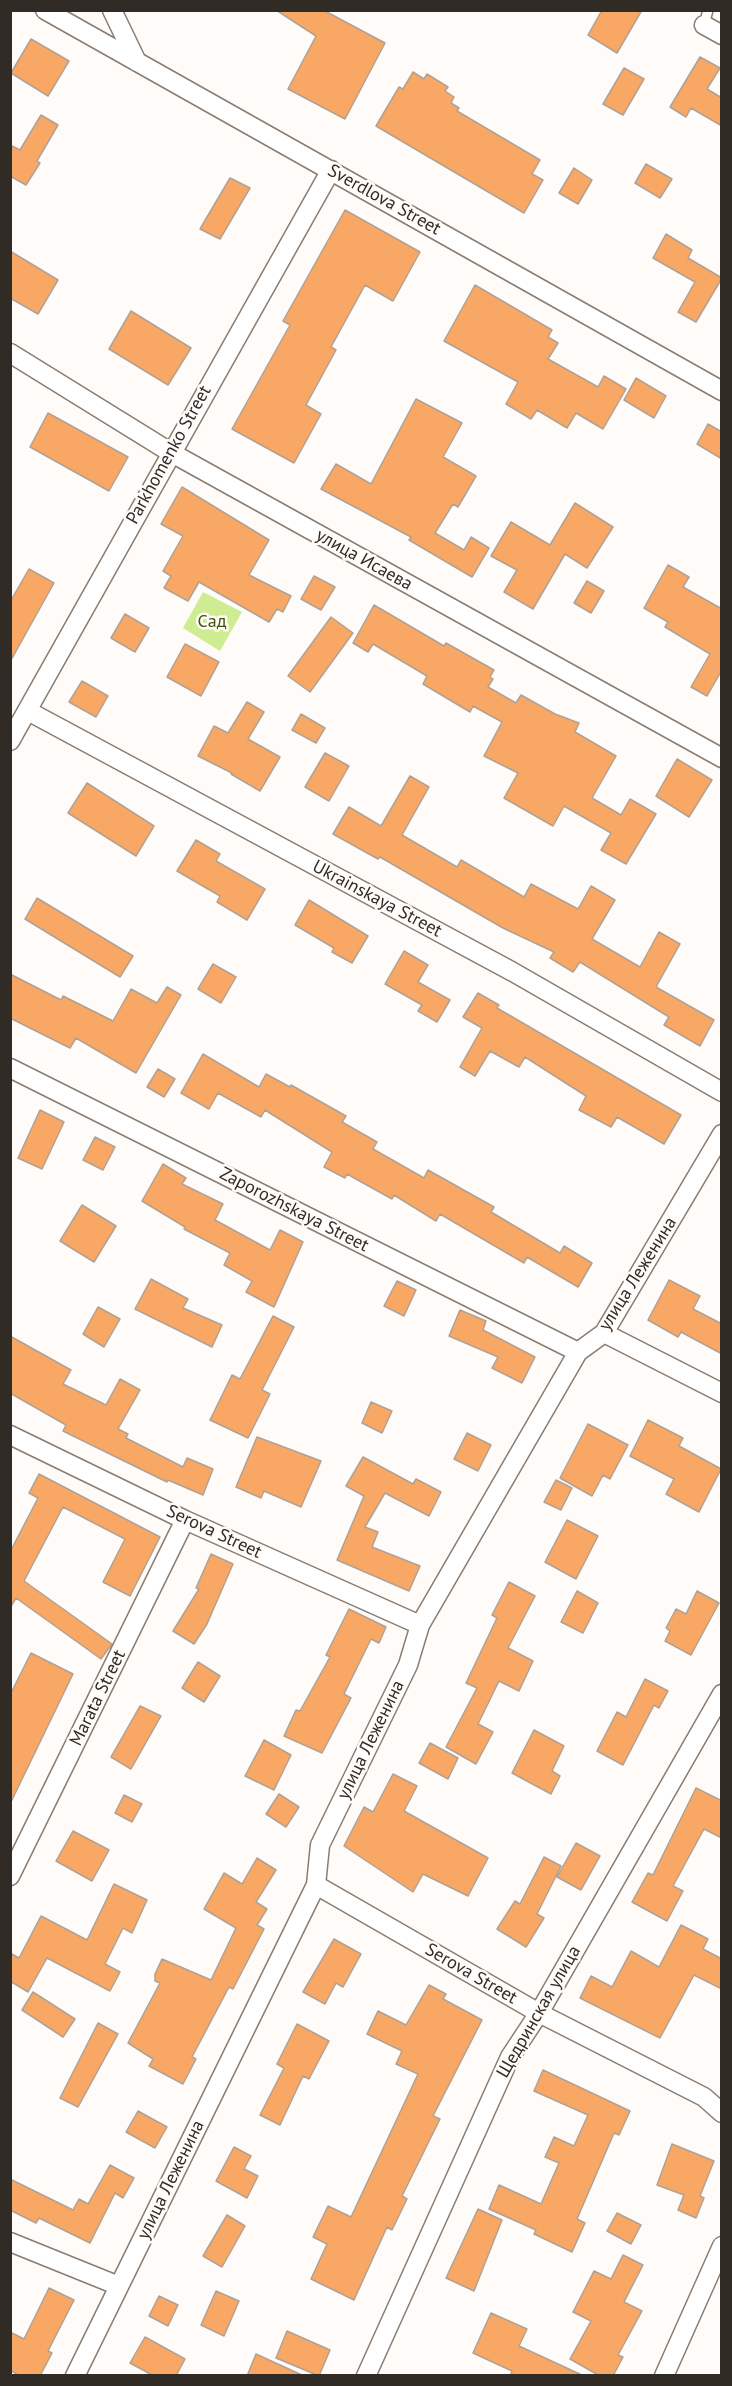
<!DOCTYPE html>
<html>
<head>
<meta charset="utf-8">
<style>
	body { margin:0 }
	#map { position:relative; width:732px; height:2386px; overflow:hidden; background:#fefbf8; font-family:"PT Sans",sans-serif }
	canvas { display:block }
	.frame { position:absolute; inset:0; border:12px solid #312b26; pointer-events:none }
</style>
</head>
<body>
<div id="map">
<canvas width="732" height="2386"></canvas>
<div class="frame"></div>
</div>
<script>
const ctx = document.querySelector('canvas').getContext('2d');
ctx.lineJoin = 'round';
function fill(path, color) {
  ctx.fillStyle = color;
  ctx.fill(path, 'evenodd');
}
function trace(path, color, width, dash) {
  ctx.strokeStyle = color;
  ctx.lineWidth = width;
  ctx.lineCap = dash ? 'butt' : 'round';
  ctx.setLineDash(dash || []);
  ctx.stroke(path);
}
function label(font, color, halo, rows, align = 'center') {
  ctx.font = font + ' "PT Sans",sans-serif';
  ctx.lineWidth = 5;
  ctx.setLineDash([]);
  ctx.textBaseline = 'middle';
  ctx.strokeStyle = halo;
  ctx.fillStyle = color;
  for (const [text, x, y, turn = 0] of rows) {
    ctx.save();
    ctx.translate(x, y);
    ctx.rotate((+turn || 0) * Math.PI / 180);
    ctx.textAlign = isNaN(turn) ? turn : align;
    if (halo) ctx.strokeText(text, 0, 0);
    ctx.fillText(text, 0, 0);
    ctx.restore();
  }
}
const green = new Path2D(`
	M203,592L242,612L220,651L183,628Z`);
const building = new Path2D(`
	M276,10H323L385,43L345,119L288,89L316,36Z
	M602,10H642L617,53L588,35Z
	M31,39L69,61L48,96L11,73Z
	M700,57L720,68L707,89L722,98V126L691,108L686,117L670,107Z
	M624,68L644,79L623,115L603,104Z
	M413,72L424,79L427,74L448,87L445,91L454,97L451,103L459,108L457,111L540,160L532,174L543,180L524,213L376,126L399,87L403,89Z
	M41,115L58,125L37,161L40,163L26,185L10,176V145L20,150Z
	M646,164L672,179L660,198L635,183Z
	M574,168L592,180L578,204L559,193Z
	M230,178L250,188L220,239L200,229Z
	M345,210L420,252L393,301L365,285L331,347L336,350L306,405L321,414L294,463L232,429L290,325L283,321Z
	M666,234L692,250L688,258L722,278L696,322L678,312L695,282L653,258Z
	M10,251L58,280L38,314L10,298Z
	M475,285L552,330L548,337L558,343L548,359L598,387L604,376L626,389L603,429L576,413L567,428L537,410L531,419L506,404L518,382L444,341Z
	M131,311L191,348L168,385L109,349Z
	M636,378L666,396L654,418L624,400Z
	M416,399L462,423L443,457L476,476L458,507L453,504L435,533L464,550L471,537L489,548L472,577L409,540L411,537L321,489L336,464L371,484Z
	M48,413L128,457L109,491L30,447Z
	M708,424L722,432V459L697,444Z
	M182,487L269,540L249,575L291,596L283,612L277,609L269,622L199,582L188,601L164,588L171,576L163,571L183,536L161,524Z
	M575,503L613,527L587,568L565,554L533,609L504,592L517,570L491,556L511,522L550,545Z
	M668,565L689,577L683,587L722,609V670L707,696L691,687L710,654L665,627L668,622L644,608Z
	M29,569L54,583L10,662V602Z
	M314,576L335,587L321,610L301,599Z
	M587,581L604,591L591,613L574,603Z
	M374,605L444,646L446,643L494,670L490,677L493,679L488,687L516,703L521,695L555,714L579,723L575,732L616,756L592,798L621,815L630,799L656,814L626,864L601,850L611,833L564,806L553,826L504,798L518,773L484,756L502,722L473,706L470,712L423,684L427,676L373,644L368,652L353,643Z
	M125,614L149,628L135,652L111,638Z
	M331,617L353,633L310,692L288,676Z
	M185,644L219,662L201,696L167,677Z
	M82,681L108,696L96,717L69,702Z
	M247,702L264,712L248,739L280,757L260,791L231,774L232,773L198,756L214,726L228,733Z
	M301,714L325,728L316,743L292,730Z
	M325,753L349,766L329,801L305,787Z
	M677,759L712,780L689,817L656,796Z
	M410,776L429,787L402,835L457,867L461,860L524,897L531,884L578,909L591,886L615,900L592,939L640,967L659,932L680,944L656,987L714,1020L700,1046L664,1025L669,1017L580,962L573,972L550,958L554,952L503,928L380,857L378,859L333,834L349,807L381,826Z
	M87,783L154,826L136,856L68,813Z
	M196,840L220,854L216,861L265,889L247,920L217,902L220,896L177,871Z
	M37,898L133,956L120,977L25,919Z
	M309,900L368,936L352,963L332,952L334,948L295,925Z
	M404,951L428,965L418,982L450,1000L437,1022L418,1011L422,1005L385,984Z
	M213,964L236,977L221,1003L198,989Z
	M10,974L61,1000L63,996L113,1021L131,989L157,1003L167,987L181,995L136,1073L76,1038L70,1048L10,1018Z
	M478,993L499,1005L497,1008L681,1115L664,1144L617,1117L611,1127L579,1110L586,1096L525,1057L519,1067L490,1051L475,1076L460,1067L482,1028L463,1017Z
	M203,1054L259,1087L266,1074L290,1087L291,1085L346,1116L342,1122L377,1142L373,1149L424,1178L428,1170L494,1207L491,1212L560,1253L564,1246L592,1263L578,1287L527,1257L524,1263L440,1214L436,1221L394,1195L392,1199L347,1174L345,1178L324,1167L332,1152L265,1110L261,1117L218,1093L209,1109L181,1093Z
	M158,1069L175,1079L164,1097L147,1087Z
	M40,1110L64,1122L42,1169L18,1158Z
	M95,1137L115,1147L103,1170L83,1160Z
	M163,1164L186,1178L182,1184L223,1204L215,1220L270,1250L280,1230L303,1242L274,1307L246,1292L252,1281L224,1265L230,1253L184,1229L185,1227L142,1201Z
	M82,1205L116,1226L94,1262L60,1241Z
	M151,1279L188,1299L183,1308L222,1325L212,1347L135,1309Z
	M669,1280L700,1296L693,1309L722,1324V1354L681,1332L678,1337L648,1320Z
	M397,1281L416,1290L404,1316L384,1306Z
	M98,1307L120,1319L104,1347L83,1334Z
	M460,1310L486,1321L483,1330L535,1357L522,1383L492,1368L498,1357L449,1336Z
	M273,1316L294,1327L262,1390L270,1394L248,1438L210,1420L232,1375L240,1379Z
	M10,1336L71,1370L63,1384L106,1405L120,1379L140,1390L118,1429L128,1434L126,1438L183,1467L187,1458L213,1469L203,1495L168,1480L167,1482L63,1431L66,1425L10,1393Z
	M371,1402L392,1411L382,1433L362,1423Z
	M648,1420L683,1438L679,1446L721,1469L699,1512L666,1494L674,1479L630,1456Z
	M588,1424L628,1445L610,1479L603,1475L592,1496L560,1478Z
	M467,1433L491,1445L478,1471L454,1459Z
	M257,1437L321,1461L301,1507L264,1491L261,1498L236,1487Z
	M363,1457L413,1484L416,1479L441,1492L429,1516L385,1493L365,1527L378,1532L372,1547L420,1566L409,1591L337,1560L364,1496L346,1486Z
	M39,1474L160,1537L130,1596L103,1582L125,1539L63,1507L24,1581L112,1644L101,1659L16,1598L10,1608V1552L38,1498L29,1493Z
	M556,1480L572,1488L561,1510L544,1502Z
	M567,1520L598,1536L576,1579L545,1562Z
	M211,1554L233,1564L207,1624L194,1644L173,1631L199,1589L196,1588Z
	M509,1582L535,1596L508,1648L533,1661L519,1691L499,1681L478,1724L493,1732L476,1764L446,1747L477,1688L466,1683L497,1618L492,1615Z
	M577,1591L598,1603L583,1633L561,1622Z
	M697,1591L719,1603L691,1655L665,1641L670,1631L666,1628L676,1609L686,1614Z
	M349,1609L386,1627L379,1643L371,1639L344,1694L351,1698L322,1753L284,1736L296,1710L300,1711L330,1657L326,1655Z
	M31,1653L73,1674L10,1804V1695Z
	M198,1662L220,1676L204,1702L182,1688Z
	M645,1679L668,1691L659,1708L654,1705L623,1765L597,1751L617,1712L626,1717Z
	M140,1706L161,1716L131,1769L111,1757Z
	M534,1730L564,1746L552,1771L560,1776L551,1794L512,1773Z
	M264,1740L291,1755L274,1790L245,1776Z
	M430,1743L458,1758L448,1779L419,1763Z
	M393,1774L417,1786L404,1811L488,1858L468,1896L423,1874L413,1892L344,1846L364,1807L373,1812Z
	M696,1788L722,1801V1838L704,1829L673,1886L683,1891L667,1921L632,1902L648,1873L653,1875Z
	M279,1794L299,1807L286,1827L266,1814Z
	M124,1795L142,1804L132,1822L115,1813Z
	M73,1831L109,1850L92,1881L56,1861Z
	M576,1843L600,1856L581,1890L557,1877Z
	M544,1857L561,1866L537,1914L544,1918L526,1947L497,1929L515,1901L520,1904Z
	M257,1858L276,1870L256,1902L267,1909L257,1925L264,1929L233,1989L229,1987L192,2057L196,2059L183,2084L149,2066L153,2059L128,2043L160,1983L155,1981V1974L162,1959L211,1980L236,1928L204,1909L224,1873L242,1884Z
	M114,1884L147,1900L132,1933L123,1928L105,1964L120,1972L110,1991L47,1958L28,1992L10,1981V1953L19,1958L41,1916L87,1940Z
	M681,1925L708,1939L703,1949L722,1959V1989L694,1975L660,2038L580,1998L591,1976L612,1987L631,1951L659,1967Z
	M334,1939L361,1954L343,1987L336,1983L325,2004L303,1992Z
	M429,1985L446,1994L443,1999L482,2020L433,2116L440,2119L402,2196L407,2199L392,2230L387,2227L354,2300L311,2279L327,2244L313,2237L328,2206L351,2217L418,2074L396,2064L402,2051L367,2034L378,2011L406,2025Z
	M33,1992L75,2019L63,2037L22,2010Z
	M98,2023L118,2034L78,2107L60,2098Z
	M297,2024L329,2041L309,2079L303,2076L280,2125L260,2115L284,2068L277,2064Z
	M543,2070L630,2111L619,2135L614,2133L577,2219L585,2223L572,2252L534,2234L536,2230L489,2209L499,2185L541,2204L559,2163L545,2157L554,2137L574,2146L588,2115L534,2091Z
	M138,2111L167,2127L155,2148L126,2132Z
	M672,2144L714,2161L700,2196L704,2198L696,2218L678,2210L684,2195L657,2185Z
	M234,2147L251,2156L244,2169L258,2176L247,2198L216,2181Z
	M110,2165L134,2178L123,2198L115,2193L90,2243L39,2218L36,2223L10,2210V2179L73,2210L79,2199L88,2204Z
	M478,2209L502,2220L474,2291L446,2278Z
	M617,2213L641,2225L631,2244L607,2231Z
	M227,2215L245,2226L222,2267L203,2256Z
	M623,2255L643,2265L624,2302L642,2311L618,2355L623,2357L613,2376H600L570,2359L591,2321L573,2312L594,2271L611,2279Z
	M49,2288L74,2300L48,2351L52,2353L40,2376H20L10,2370V2332L24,2339Z
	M216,2291L239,2301L224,2336L201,2325Z
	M159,2296L178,2305L168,2326L149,2316Z
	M491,2313L527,2329L519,2346L584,2376H510L512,2371L473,2353Z
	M287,2331L330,2350L319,2376L276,2358Z
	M145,2337L185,2359L176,2376H154L130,2363Z
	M256,2354L304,2376H247Z`);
const lane = new Path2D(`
	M704,25L708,10`);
const street = new Path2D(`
	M45,10L722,391
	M112,10L137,62
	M704,25L722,35
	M10,353L170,452L722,758
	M28,711L513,972L722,1092
	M10,741L331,170
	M10,1068L578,1352
	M604,1333L722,1393
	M10,1435L185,1520L420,1625
	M10,1876L185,1520
	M316,1885L539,2013L704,2097L722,2113
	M10,2242L119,2286
	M75,2376L316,1885L320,1845L408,1665L420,1625L578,1352L604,1333L722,1134
	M366,2376L510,2057L539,2013L722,1694
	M664,2376L722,2246`);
const streetNames = [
	["Sverdlova Street",384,200,29],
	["Parkhomenko Street",169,455,-61],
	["улица Исаева",364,560,29],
	["Ukrainskaya Street",377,899,28],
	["Zaporozhskaya Street",294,1210,27],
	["улица Леженина",638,1274,-58],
	["Serova Street",214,1532,25],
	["Marata Street",98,1698,-64],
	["улица Леженина",371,1740,-64],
	["Serova Street",471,1974,30],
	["Щедринская улица",539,2012,-60],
	["улица Леженина",171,2180,-64]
];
const parkNames = [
	["Сад",212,622]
];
fill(green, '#ceed92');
fill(building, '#f8a864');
trace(building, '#b1a194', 1.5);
trace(lane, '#8b7c6f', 12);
trace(street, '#8b7c6f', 21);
trace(lane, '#fff', 9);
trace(street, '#fff', 18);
label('18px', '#312b26', '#fefbf8', streetNames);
label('18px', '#3f510b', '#fefbf8', parkNames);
</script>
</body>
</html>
